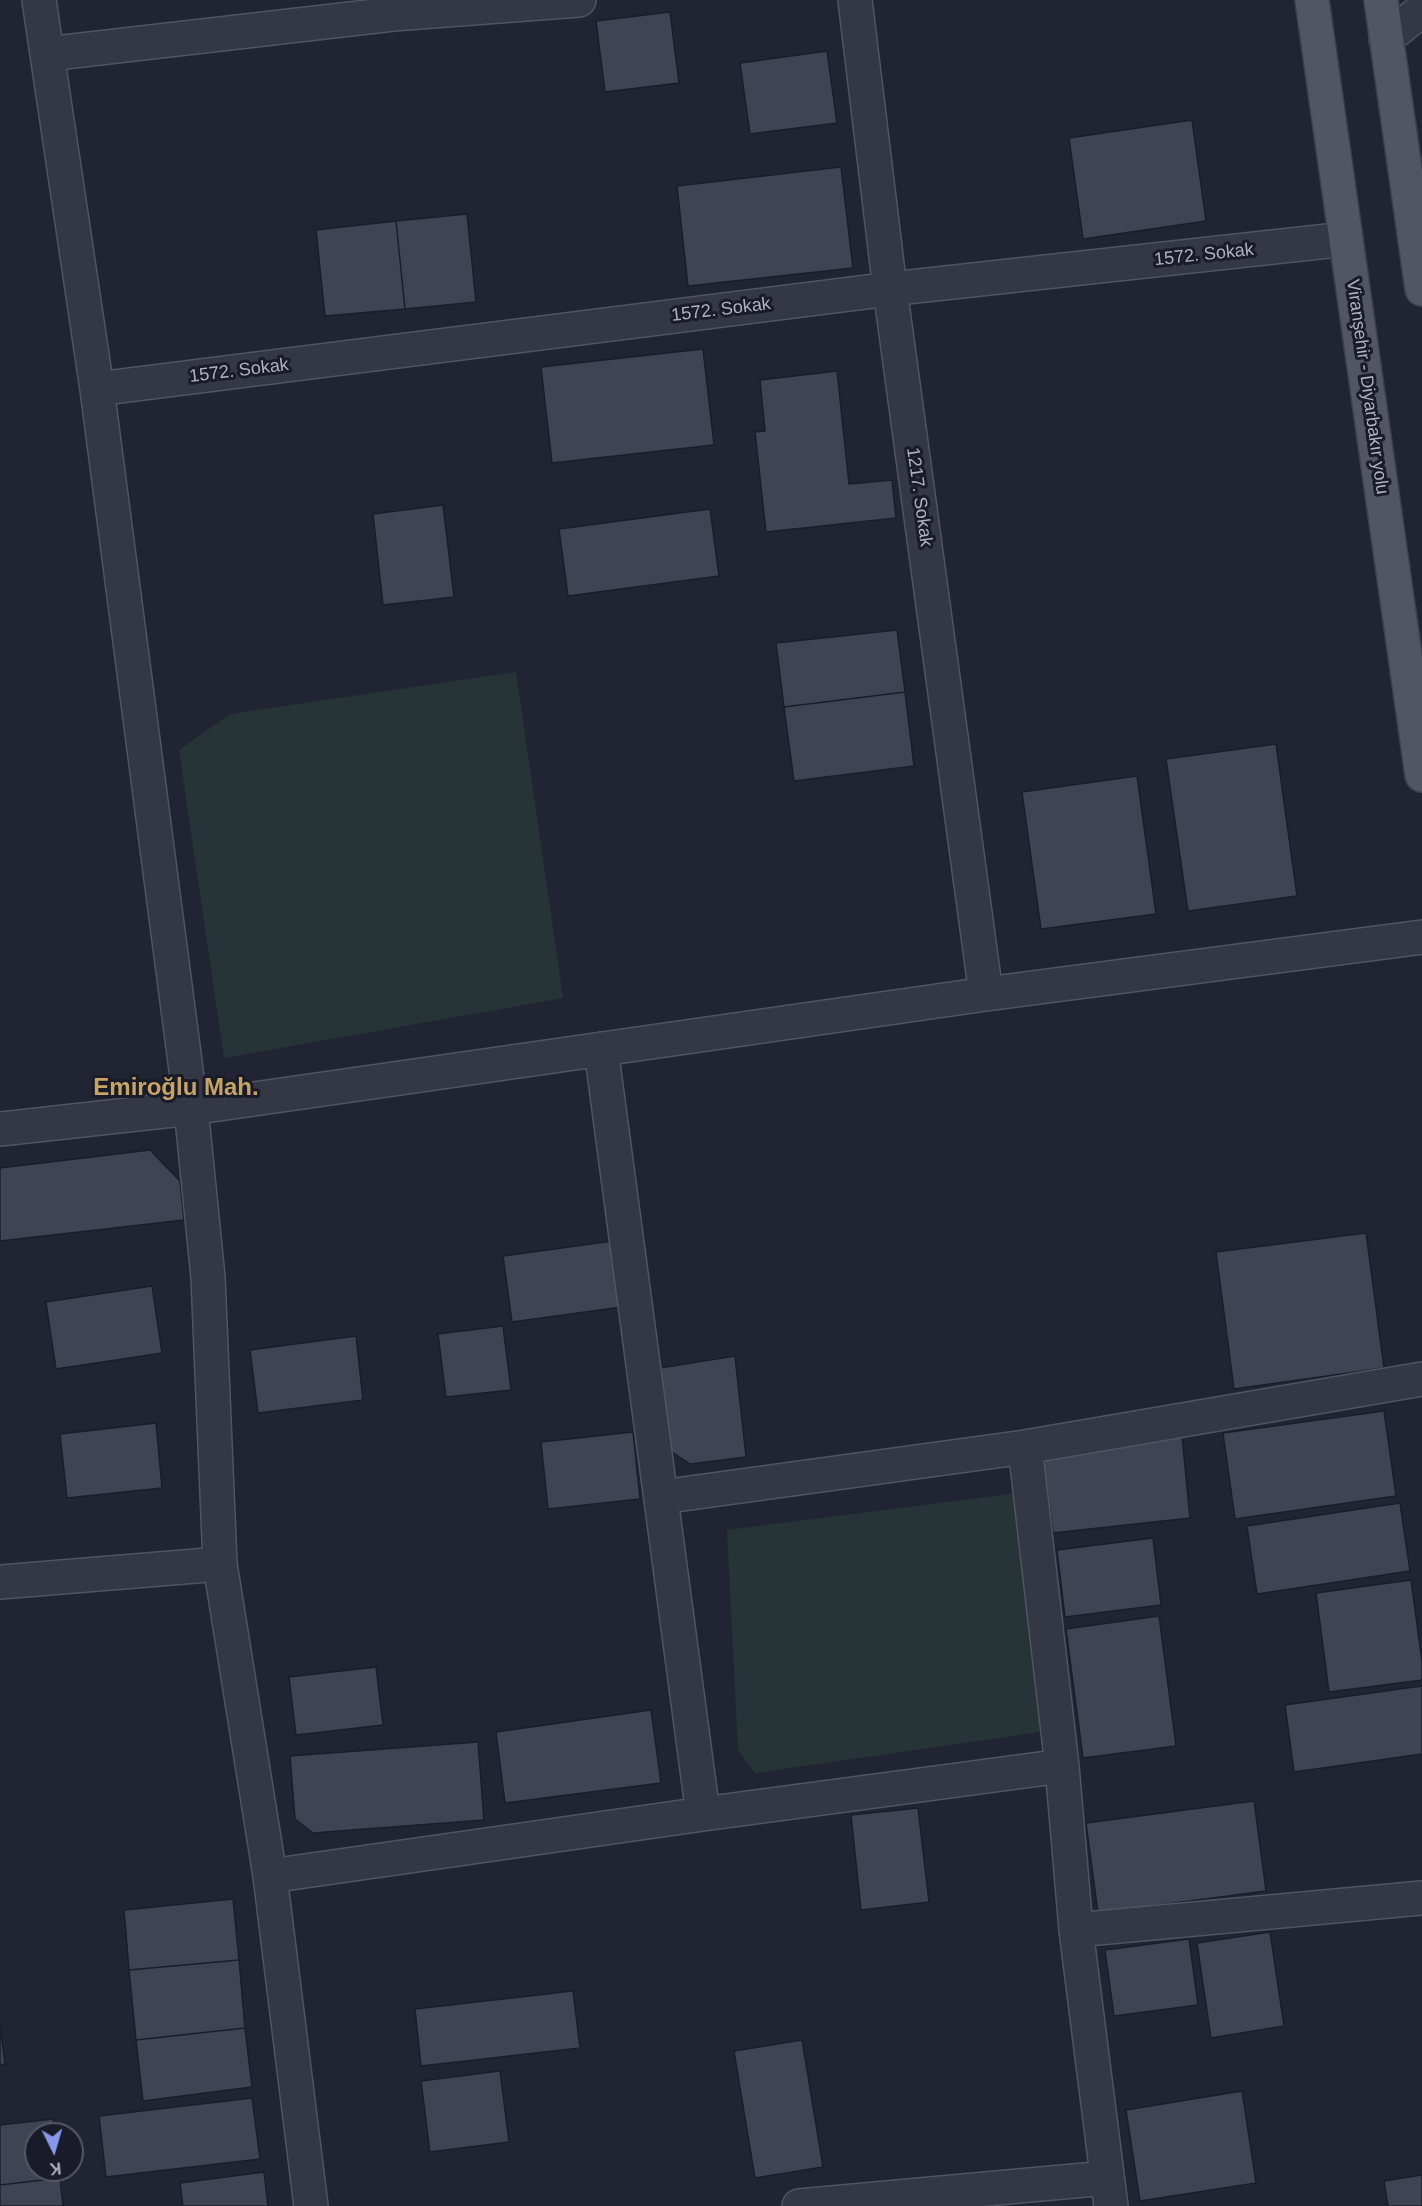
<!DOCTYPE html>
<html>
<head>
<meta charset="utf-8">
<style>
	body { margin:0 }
	#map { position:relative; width:1422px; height:2206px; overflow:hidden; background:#212533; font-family:Helvetica,sans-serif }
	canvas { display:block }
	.north { position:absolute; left:24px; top:2122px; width:60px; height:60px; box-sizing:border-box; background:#191c28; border:2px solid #555865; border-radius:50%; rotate:175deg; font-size:16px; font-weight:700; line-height:24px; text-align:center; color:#aeb1c1 }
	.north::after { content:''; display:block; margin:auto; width:21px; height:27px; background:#8799ec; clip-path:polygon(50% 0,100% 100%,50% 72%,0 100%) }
</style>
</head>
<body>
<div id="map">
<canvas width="1422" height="2206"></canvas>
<div class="north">K</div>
</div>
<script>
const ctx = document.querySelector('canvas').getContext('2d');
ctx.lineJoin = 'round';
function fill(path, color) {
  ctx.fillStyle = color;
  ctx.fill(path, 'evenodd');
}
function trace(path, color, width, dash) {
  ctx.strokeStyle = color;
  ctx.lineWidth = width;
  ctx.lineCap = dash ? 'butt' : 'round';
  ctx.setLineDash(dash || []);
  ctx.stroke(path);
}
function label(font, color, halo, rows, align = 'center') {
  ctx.font = font + ' Helvetica,sans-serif';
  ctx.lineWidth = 6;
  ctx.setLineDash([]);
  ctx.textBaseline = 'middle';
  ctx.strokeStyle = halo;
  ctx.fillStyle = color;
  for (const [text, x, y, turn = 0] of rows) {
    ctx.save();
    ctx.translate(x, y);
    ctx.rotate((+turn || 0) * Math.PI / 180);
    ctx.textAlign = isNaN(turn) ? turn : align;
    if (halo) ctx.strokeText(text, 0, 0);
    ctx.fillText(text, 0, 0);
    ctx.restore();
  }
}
const green = new Path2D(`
	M516,672L563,998L224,1058L179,750L230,714Z
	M1019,1493L1040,1732L755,1773L738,1750L727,1530Z`);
const building = new Path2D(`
	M670,12L679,83L605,92L596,21Z
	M827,51L837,123L750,134L740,63Z
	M1192,120L1206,221L1083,239L1069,138Z
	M841,167L853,268L688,286L677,186Z
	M467,214L476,302L405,309L396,221Z
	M396,221L405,309L325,316L316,230Z
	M703,349L714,445L552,463L541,367Z
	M837,371L849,484L892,480L896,518L766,532L755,432L765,431L760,380Z
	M443,505L454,597L383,605L373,514Z
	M710,509L719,576L568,596L559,529Z
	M897,630L905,692L784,707L776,643Z
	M905,692L914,766L794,781L784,707Z
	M1276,744L1297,896L1188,911L1166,759Z
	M1137,776L1156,914L1041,929L1022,792Z
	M150,1150L180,1181L184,1220L0,1241V1168Z
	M1366,1233L1384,1368L1234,1389L1216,1252Z
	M613,1241L622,1307L512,1322L503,1256Z
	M152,1286L162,1353L56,1369L46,1302Z
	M503,1326L511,1390L446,1397L438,1334Z
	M356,1336L363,1400L258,1413L250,1350Z
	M735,1356L746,1457L690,1464L669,1450L660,1368Z
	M1384,1411L1396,1496L1235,1519L1223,1433Z
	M156,1423L162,1488L67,1498L60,1434Z
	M633,1432L640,1499L548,1509L541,1442Z
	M1182,1436L1190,1518L1053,1533L1043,1461Z
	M1400,1503L1410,1571L1257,1594L1247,1526Z
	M1153,1538L1161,1605L1065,1617L1057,1550Z
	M1411,1580L1422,1662V1680L1329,1692L1316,1593Z
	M1159,1616L1176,1746L1083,1758L1066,1629Z
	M376,1667L383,1725L296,1735L289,1677Z
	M1422,1686V1754L1294,1772L1285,1705Z
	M651,1710L661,1783L505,1803L496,1732Z
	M478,1742L484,1820L313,1833L295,1819L290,1756Z
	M1254,1801L1266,1891L1098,1913L1086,1823Z
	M918,1808L929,1902L861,1910L851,1815Z
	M233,1899L239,1960L129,1970L124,1910Z
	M1270,1932L1284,2026L1211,2038L1197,1943Z
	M1189,1939L1198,2005L1114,2016L1105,1950Z
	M239,1960L245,2028L136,2040L129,1970Z
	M573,1991L580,2048L421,2066L415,2009Z
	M0,2025L5,2064L0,2065Z
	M245,2028L252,2087L143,2101L136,2040Z
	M802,2040L823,2167L755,2178L734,2051Z
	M500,2071L509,2142L430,2152L421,2081Z
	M1242,2091L1256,2183L1140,2201L1126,2110Z
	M252,2098L260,2159L106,2177L99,2116Z
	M53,2119L55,2134H36V2170H59L60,2178L0,2185V2125Z
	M264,2172L268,2206H183L180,2183Z
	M1422,2175V2206H1388L1384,2181Z
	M60,2178L63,2206H0V2185Z`);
const minor = new Path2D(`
	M39,0L97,389L191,1108L208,1277L220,1564L270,1876L311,2206
	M855,0L890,289L986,994
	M1386,39L1422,10
	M47,54L393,14L579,0
	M97,389L890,289L1346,239
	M601,1049L703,1814
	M0,1129L191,1108L986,994L1422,937
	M1025,1447L1062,1766L1076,1930L1111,2206
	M661,1497L1025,1447L1422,1379
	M0,1582L220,1564
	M270,1876L703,1814L1062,1766
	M1076,1930L1422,1898
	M799,2206L1107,2178`);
const major = new Path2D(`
	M1312,0L1422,775
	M1381,0L1422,289`);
const streetNames = [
	["1572. Sokak",1204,255,-6],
	["1572. Sokak",721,310,-7],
	["1572. Sokak",239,371,-7],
	["Viranşehir - Diyarbakır yolu",1367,387,82],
	["1217. Sokak",919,497,82]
];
const districtNames = [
	["Emiroğlu Mah.",176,1088]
];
fill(green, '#263438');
fill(building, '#3f4454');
trace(building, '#1b1e2a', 1.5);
trace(minor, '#515462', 36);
trace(major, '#3d404d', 36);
trace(minor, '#343744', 33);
trace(major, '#525564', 33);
label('18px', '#aeb1c1', '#191c28', streetNames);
label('bold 24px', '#c7a463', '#191c28', districtNames);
</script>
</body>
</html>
